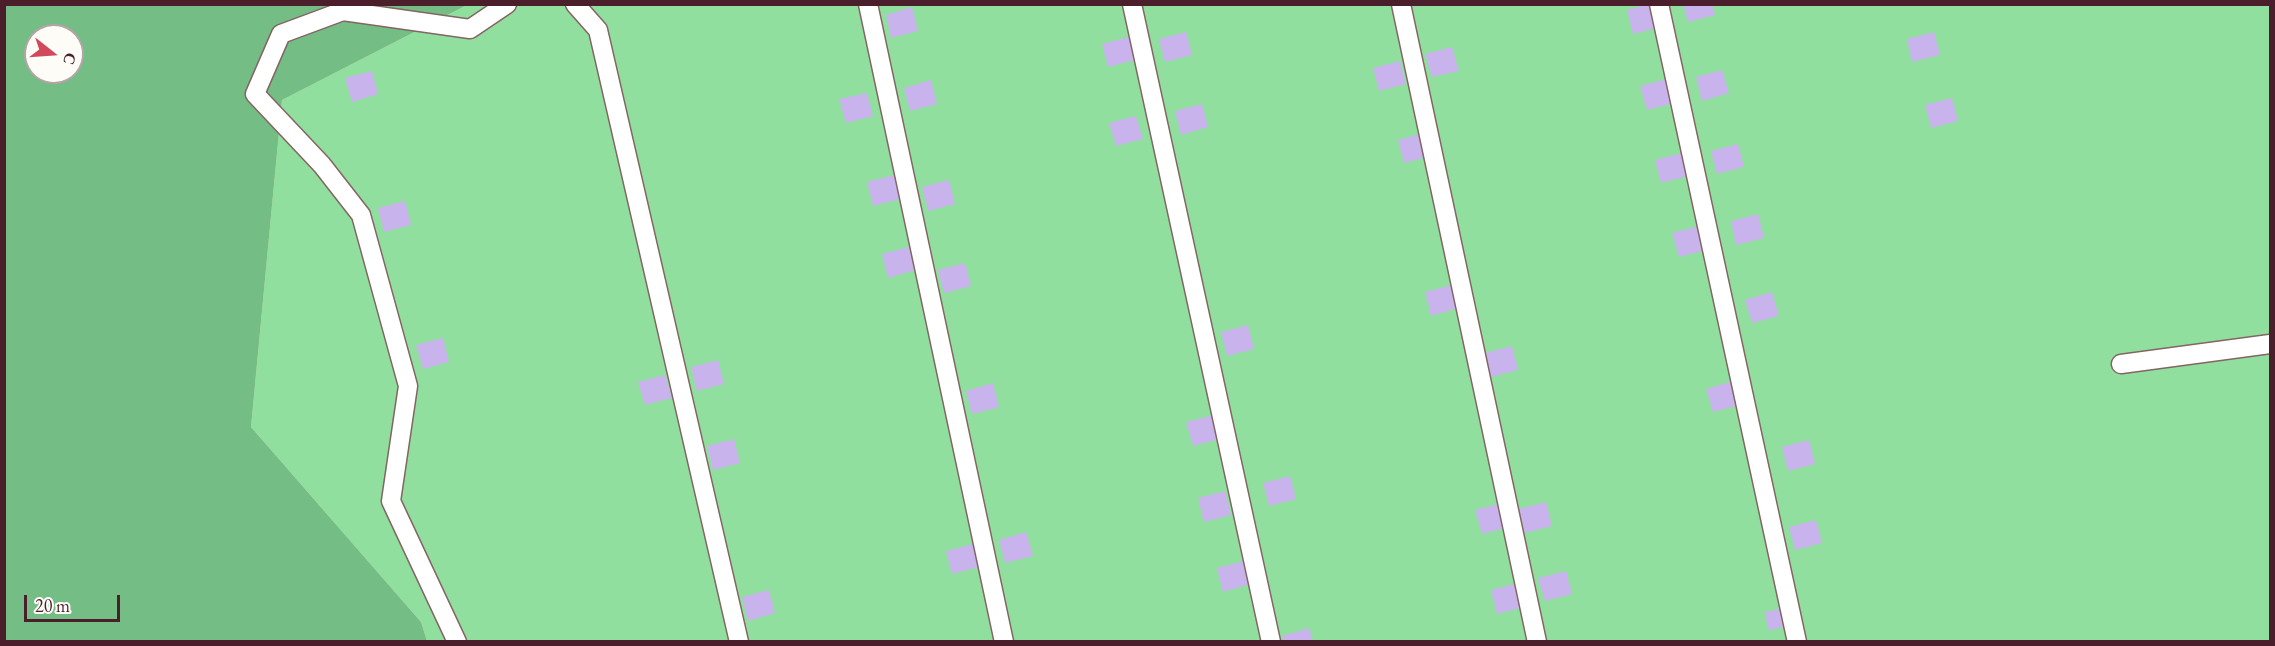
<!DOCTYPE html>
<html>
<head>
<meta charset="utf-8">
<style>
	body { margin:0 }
	#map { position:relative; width:2275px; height:646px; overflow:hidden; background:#ede7cb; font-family:"EB Garamond",serif }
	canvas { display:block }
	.frame { position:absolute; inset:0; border:6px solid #4a1f2b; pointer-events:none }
	.north { position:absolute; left:24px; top:24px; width:60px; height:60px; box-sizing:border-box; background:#fdfcf7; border:2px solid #b5a4a5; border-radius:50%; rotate:107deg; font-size:16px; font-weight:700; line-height:24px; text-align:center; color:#4a1f2b }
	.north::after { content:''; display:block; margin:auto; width:21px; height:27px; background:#d1495b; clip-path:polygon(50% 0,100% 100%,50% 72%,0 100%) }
	.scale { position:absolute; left:24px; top:595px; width:96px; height:27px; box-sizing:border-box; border:3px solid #4a1f2b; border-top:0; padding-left:8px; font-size:18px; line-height:21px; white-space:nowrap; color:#4a1f2b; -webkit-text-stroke:4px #fdfcf7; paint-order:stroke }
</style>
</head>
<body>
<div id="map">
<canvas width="2275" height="646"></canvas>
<div class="frame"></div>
<div class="north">С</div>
<div class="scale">20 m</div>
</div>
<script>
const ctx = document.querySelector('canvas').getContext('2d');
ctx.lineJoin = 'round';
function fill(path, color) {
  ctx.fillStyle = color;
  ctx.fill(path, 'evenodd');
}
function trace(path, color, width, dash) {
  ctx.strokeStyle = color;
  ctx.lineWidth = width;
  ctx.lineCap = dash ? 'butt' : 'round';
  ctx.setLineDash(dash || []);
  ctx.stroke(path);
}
const green = new Path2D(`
	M467,5H2270V641H427L421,622L251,427L282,100Z`);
const forest = new Path2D(`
	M4,5H467L282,100L251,427L421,622L427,641H5ZM36,36H72V72H36Z`);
const building = new Path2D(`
	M1648,4H1654L1660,27L1633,34L1627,10Z
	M1683,4H1712L1715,15L1688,22Z
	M912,7L918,31L891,38L886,15Z
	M1186,32L1192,55L1165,62L1159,39Z
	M1934,32L1940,55L1912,62L1907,39Z
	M1129,37L1135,60L1108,67L1102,44Z
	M1452,47L1459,71L1432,77L1425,54Z
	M1400,61L1406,84L1379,91L1373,68Z
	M1722,70L1729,93L1702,101L1696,77Z
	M372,71L378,94L352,102L345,78Z
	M1667,79L1674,103L1647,110L1640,86Z
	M931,80L937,104L910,111L904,88Z
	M867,93L873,116L846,123L839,99Z
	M1952,98L1958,121L1931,128L1925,105Z
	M1202,104L1208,127L1181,135L1175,111Z
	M1136,116L1143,139L1116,146L1109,123Z
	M1424,133L1431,156L1404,163L1398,140Z
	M1738,144L1744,167L1717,174L1711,151Z
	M1682,153L1688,176L1661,183L1655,160Z
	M894,175L900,199L873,206L867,182Z
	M949,180L955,204L928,211L922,187Z
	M405,201L411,225L384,232L378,208Z
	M1758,214L1764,238L1736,245L1731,221Z
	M1699,226L1706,250L1679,257L1672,233Z
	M909,247L915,270L888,278L882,254Z
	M965,263L971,286L944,293L938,270Z
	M1452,285L1458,308L1431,316L1425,292Z
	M1772,292L1779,316L1752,323L1745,300Z
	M1248,325L1254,349L1227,356L1221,332Z
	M443,338L449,362L423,369L416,345Z
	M1512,346L1518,370L1491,377L1485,353Z
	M718,360L724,384L697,391L691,367Z
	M665,375L672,398L645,405L638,382Z
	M1733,381L1740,405L1713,412L1706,389Z
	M993,383L999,407L972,414L966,391Z
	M1214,415L1220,439L1193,446L1186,422Z
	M734,439L740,463L713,470L707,446Z
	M1809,440L1815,464L1788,471L1782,447Z
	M1290,476L1296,499L1269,506L1263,483Z
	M1225,491L1231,515L1204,522L1198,498Z
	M1546,502L1552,526L1525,533L1519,509Z
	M1502,503L1508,527L1482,534L1475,510Z
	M1816,520L1822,543L1795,550L1789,527Z
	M1026,532L1033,556L1005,563L999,540Z
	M973,544L979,567L952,574L946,551Z
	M1244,561L1250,584L1223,592L1217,568Z
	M1566,571L1572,594L1545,601L1538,578Z
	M1518,583L1524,607L1497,614L1491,590Z
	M769,590L775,613L748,621L742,597Z
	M1783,608L1786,627L1768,630L1765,612Z
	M1309,628L1313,642H1284L1282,636Z`);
const lane = new Path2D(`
	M575,4L598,30L739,642
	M868,4L1004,642
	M1132,4L1271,642
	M1401,4L1537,642
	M1659,4L1797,642
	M2121,364L2270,344
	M457,642L391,501L408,386L361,215L322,165L255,94L281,34L343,11L470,29L507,4`);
fill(green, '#90df9e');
fill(forest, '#74be85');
fill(building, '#c9b3ed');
trace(lane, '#836563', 21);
trace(lane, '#fff', 18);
</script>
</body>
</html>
